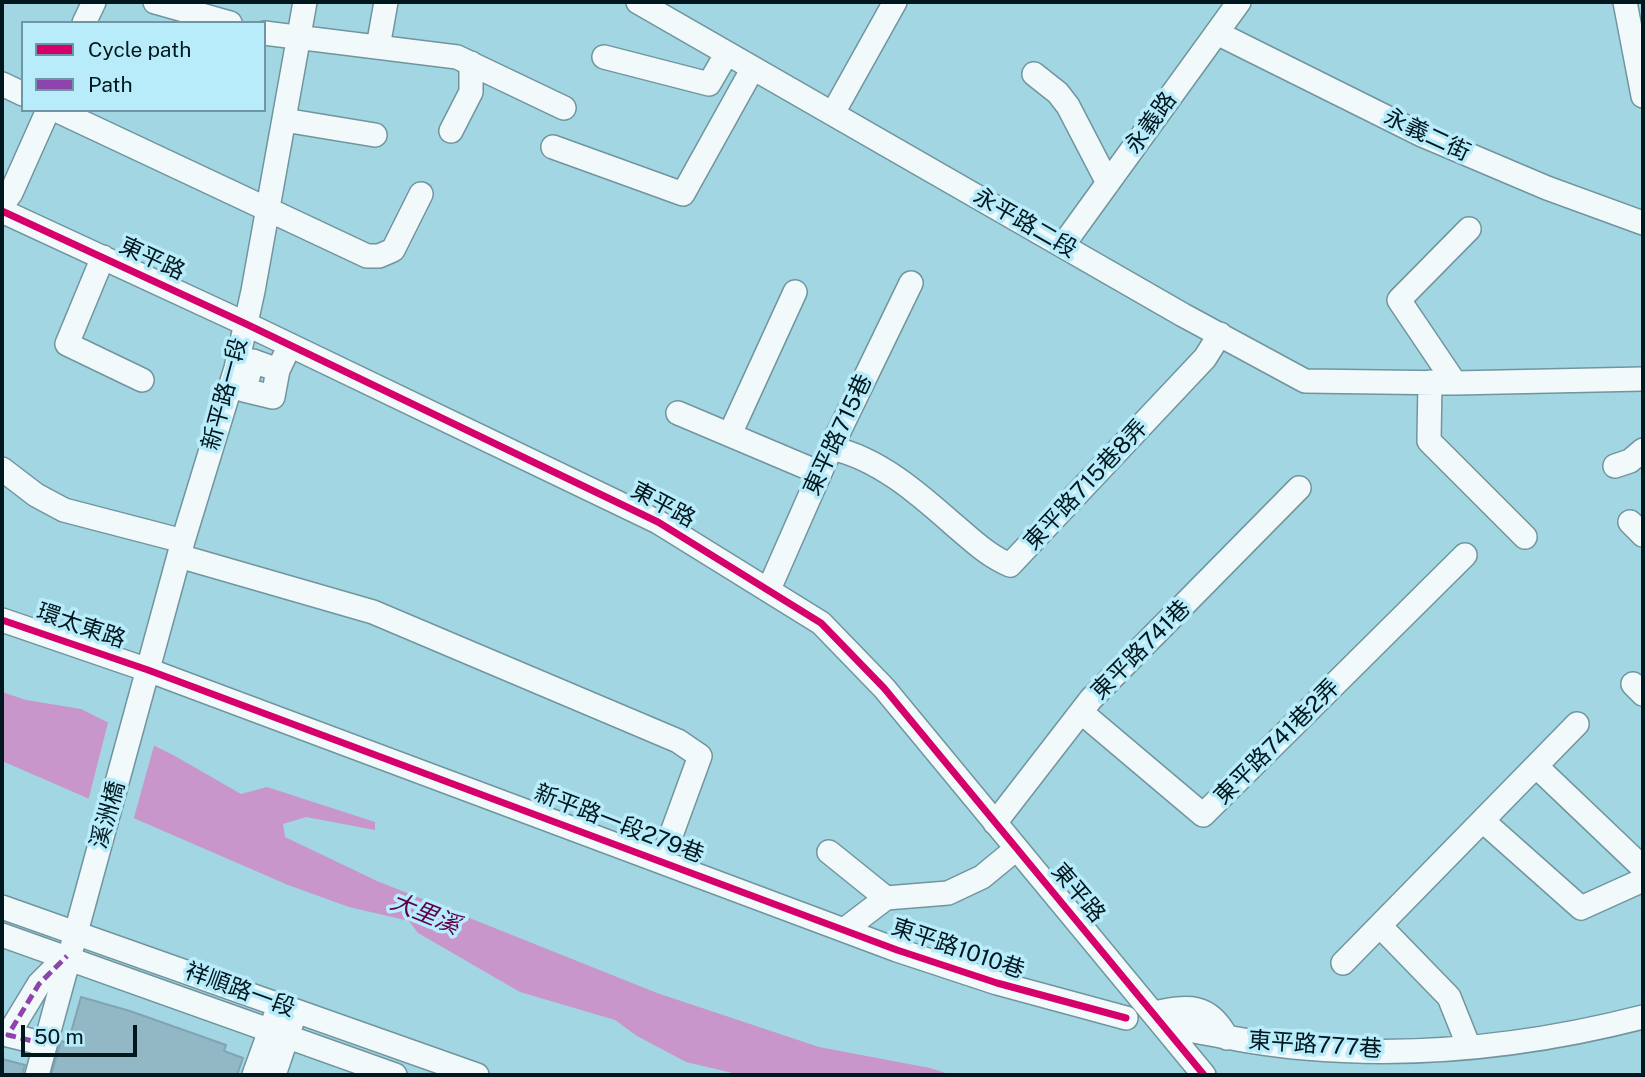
<!DOCTYPE html>
<html>
<head>
<meta charset="utf-8">
<style>
	body { margin:0 }
	#map { position:relative; width:1645px; height:1077px; overflow:hidden; background:#a3d6e3; font-family:"Public Sans",sans-serif }
	canvas { display:block }
	.frame { position:absolute; inset:0; border:4px solid #00171e; pointer-events:none }
	.legend { position:absolute; left:21px; top:21px; width:245px; height:91px; box-sizing:border-box; background:#b8ecfb; border:2px solid #6e97a3; margin:0; padding:9px 12px; list-style:none; font-size:21px; color:#00171e }
	.legend li { display:flex; align-items:center; gap:14px; height:35px }
	.legend b { width:35px; border:2px solid #6e97a3 }
	.scale { position:absolute; left:21px; top:1025px; width:116px; height:32px; box-sizing:border-box; border:4px solid #00171e; border-top:0; padding-left:9px; font-size:21px; line-height:24px; white-space:nowrap; color:#00171e; -webkit-text-stroke:5px #b8ecfb; paint-order:stroke }
</style>
</head>
<body>
<div id="map">
<canvas width="1645" height="1077"></canvas>
<div class="frame"></div>
<ul class="legend">
<li><b style="height:9px;background:#d6006c"></b>Cycle path</li>
<li><b style="height:9px;background:#8e44ad"></b>Path</li>
</ul>
<div class="scale">50 m</div>
</div>
<script>
const ctx = document.querySelector('canvas').getContext('2d');
ctx.lineJoin = 'round';
function fill(path, color) {
  ctx.fillStyle = color;
  ctx.fill(path, 'evenodd');
}
function trace(path, color, width, dash) {
  ctx.strokeStyle = color;
  ctx.lineWidth = width;
  ctx.lineCap = dash ? 'butt' : 'round';
  ctx.setLineDash(dash || []);
  ctx.stroke(path);
}
function label(font, color, halo, rows, align = 'center') {
  ctx.font = font + ' "Public Sans","Noto Sans TC",sans-serif';
  ctx.lineWidth = 7;
  ctx.setLineDash([]);
  ctx.textBaseline = 'middle';
  ctx.strokeStyle = halo;
  ctx.fillStyle = color;
  for (const [text, x, y, turn = 0] of rows) {
    ctx.save();
    ctx.translate(x, y);
    ctx.rotate((+turn || 0) * Math.PI / 180);
    ctx.textAlign = isNaN(turn) ? turn : align;
    if (halo) ctx.strokeText(text, 0, 0);
    ctx.fillText(text, 0, 0);
    ctx.restore();
  }
}
const water = new Path2D(`
	M2,692L26,700L81,709L175,756L241,794L267,787L375,822V830L306,817L283,824L285,837L377,881L657,993L819,1047L930,1068L952,1075H741L686,1062L637,1036L615,1020L520,992L418,933L409,921L349,907L288,885L2,761Z`);
const pier = new Path2D(`
	M109,719L155,742L133,821L88,801Z`);
const building = new Path2D(`
	M81,997L130,1011L226,1045L224,1051L243,1058L237,1075H51L61,1041L68,1043Z
	M2,1059L25,1065L22,1075H2Z`);
const minor = new Path2D(`
	M155,2L230,23
	M638,2L1183,315L1305,381L1455,383L1643,379
	M1625,2L1643,96
	M84,23L94,2
	M264,33L457,57L564,108
	M1217,33L1422,135L1547,188L1643,223
	M378,47L386,2
	M604,57L709,84L727,53
	M1034,74L1058,93L1068,106L1108,183
	M2,84L23,94
	M56,110L367,256H379L393,250L421,194
	M833,113L895,2
	M284,120L375,135
	M451,131L471,92V63
	M553,147L683,194L753,68
	M2,205L11,193L48,110
	M2,211L244,323L658,522L821,623L884,688L1204,1075
	M1063,245L1239,2
	M103,257L67,344L142,380
	M278,370L273,397L244,390L253,361L278,370L290,345
	M1430,382L1429,441L1525,537
	M1455,383L1399,300L1469,229
	M678,413L820,473
	M730,434L795,292
	M831,448C878,458 918,493 953,524C972,540 988,556 1010,565L1205,358L1220,334
	M1615,466L1630,461L1643,450
	M2,469L36,495L64,510L183,541
	M1630,522L1643,535
	M179,556L373,612L678,741L700,756L662,860
	M769,589L831,448L911,283
	M2,620L148,670L897,950L997,983L1126,1018
	M1633,684L1643,694
	M1081,712L1203,815L1465,555
	M1536,766L1643,868
	M1483,821L1581,908L1643,880
	M995,823L1091,699L1299,488
	M829,852L886,898
	M2,907L477,1075
	M1381,927L1449,997L1469,1047
	M844,930L886,898L948,893L982,877L1016,849
	M2,935L395,1075
	M1343,963L1577,724
	M1154,1013C1188,1006 1209,1003 1227,1038
	M1163,1025C1210,1034 1257,1044 1305,1048C1418,1058 1534,1045 1643,1017
	M45,1044L8,1035L39,984L67,956
	M37,1075L183,541L236,368L253,291L305,2
	M254,1075L275,1017
	M274,1075L292,1022`);
const quiet = new Path2D(`
	M45,1044L8,1035L39,984L67,956`);
const cycleway = new Path2D(`
	M2,211L244,323L658,522L821,623L884,688L1204,1075
	M2,620L148,670L897,950L997,983L1126,1018`);
const streetNames = [
	["永義路",1151,123,-54],
	["永義二街",1427,135,25],
	["永平路二段",1025,223,30],
	["東平路",152,259,25],
	["新平路一段",225,394,-75],
	["東平路715巷",838,435,-65],
	["東平路715巷8弄",1086,485,-47],
	["東平路",663,505,28],
	["環太東路",81,626,19],
	["東平路741巷",1141,650,-45],
	["東平路741巷2弄",1277,742,-45],
	["溪洲橋",108,815,-74],
	["新平路一段279巷",619,824,21],
	["東平路",1078,893,50],
	["東平路1010巷",958,949,19],
	["祥順路一段",240,990,20],
	["東平路777巷",1315,1045,4]
];
const waterNames = [
	["大里溪",425,914,22]
];
fill(water, '#c896ca');
fill(pier, '#a3d6e3');
fill(building, '#92b7c5');
trace(building, '#80a4b3', 2);
trace(minor, '#70959e', 26);
trace(minor, '#f1f9fb', 23);
trace(quiet, '#8e44ad', 5, [10, 5]);
trace(cycleway, '#d6006c', 7);
label('23px', '#00171e', '#b8ecfb', streetNames);
label('italic 24px', '#5c024d', '#b8ecfb', waterNames);
</script>
</body>
</html>
